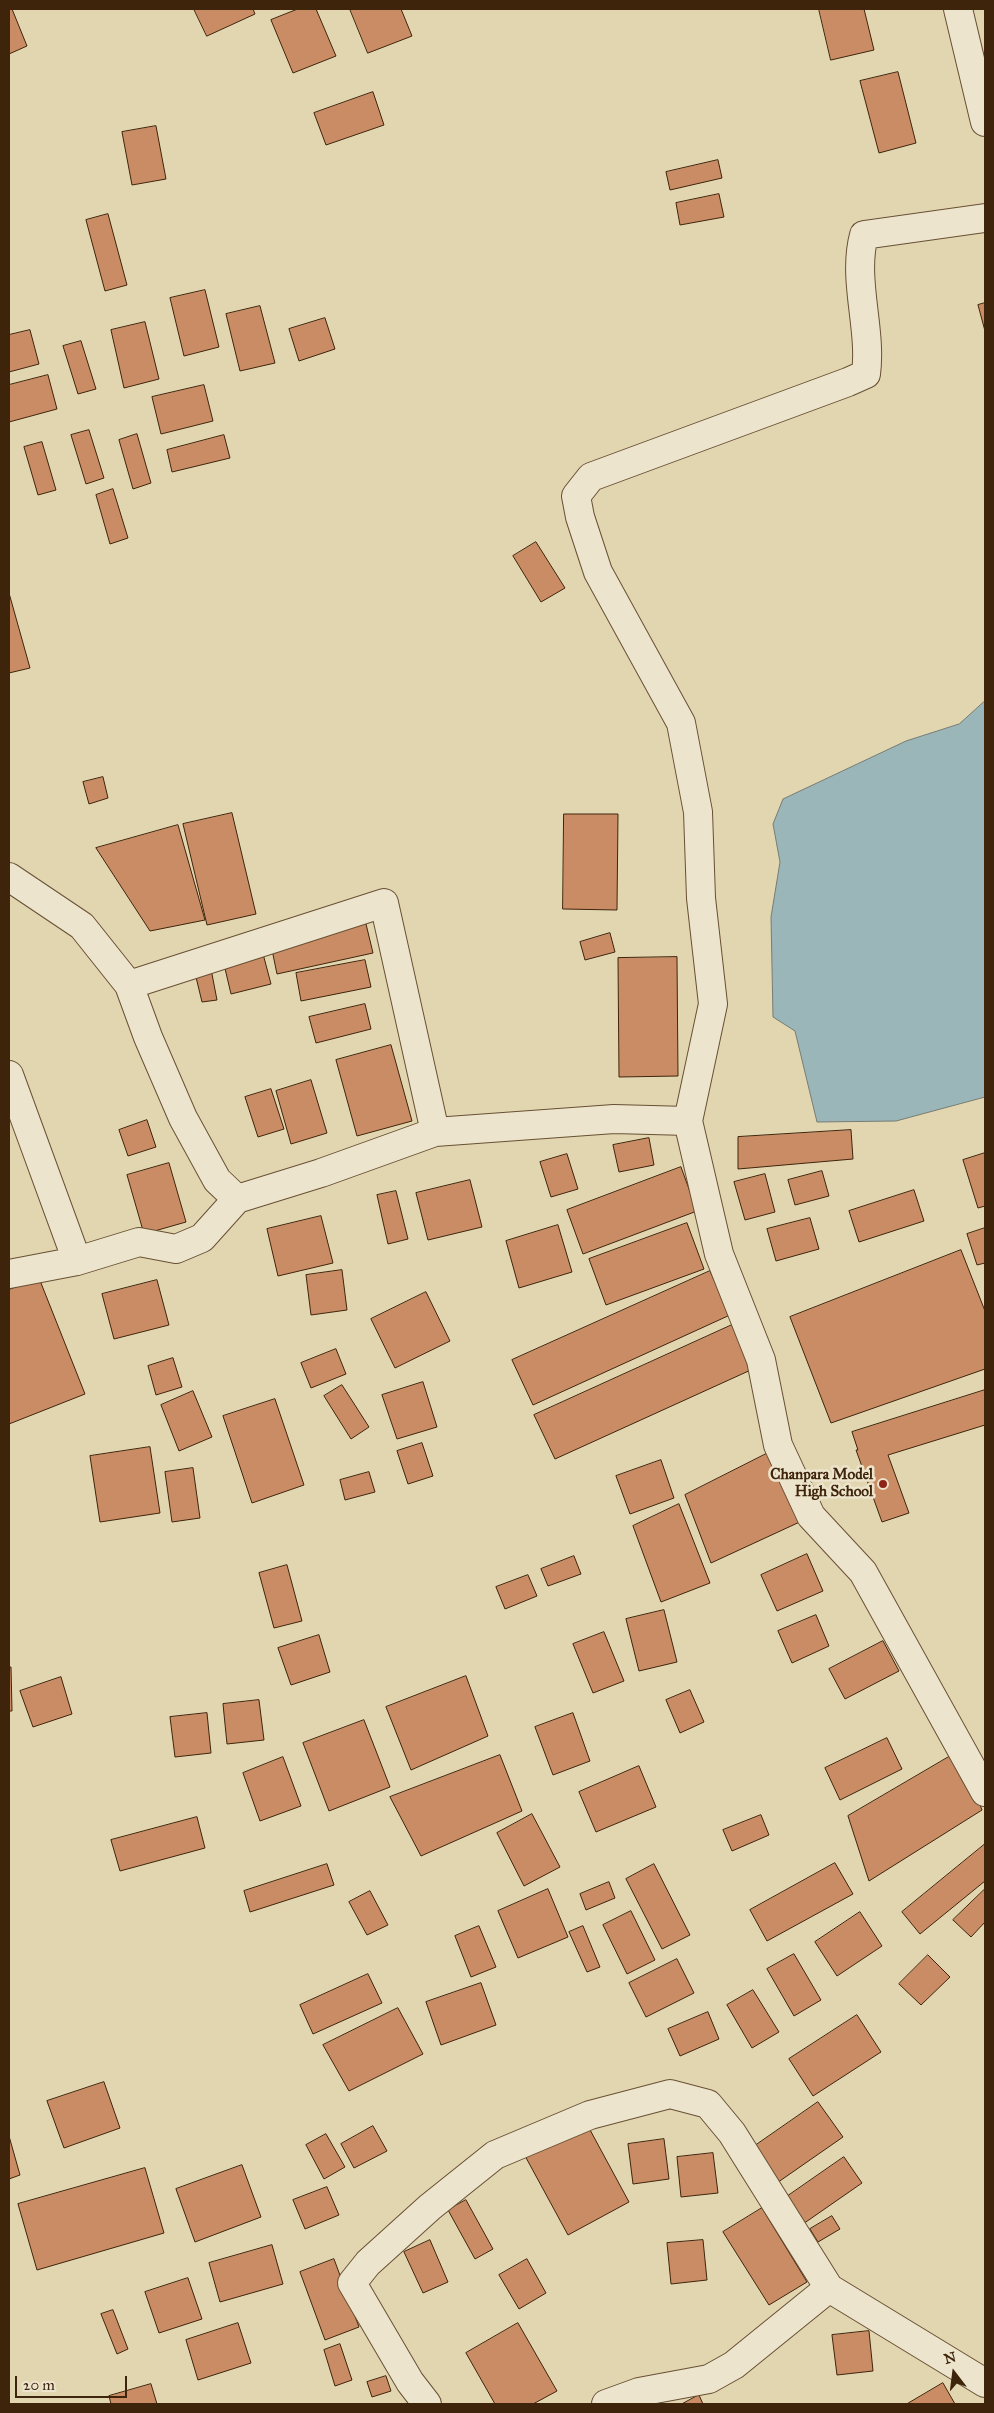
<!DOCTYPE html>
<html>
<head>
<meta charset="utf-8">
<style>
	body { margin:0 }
	#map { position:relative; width:994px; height:2413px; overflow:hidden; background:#e2d6b0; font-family:"IM FELL Great Primer",serif }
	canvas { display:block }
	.frame { position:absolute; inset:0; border:10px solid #3f240c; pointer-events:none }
	.north { position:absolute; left:929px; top:2348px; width:50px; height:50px; -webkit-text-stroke:4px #ece4cc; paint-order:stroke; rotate:345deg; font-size:14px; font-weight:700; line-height:20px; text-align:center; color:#3f240c }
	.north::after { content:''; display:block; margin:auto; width:18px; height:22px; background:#3f240c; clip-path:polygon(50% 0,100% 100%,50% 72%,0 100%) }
	.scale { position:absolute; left:15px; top:2376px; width:112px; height:22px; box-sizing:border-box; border:2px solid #3f240c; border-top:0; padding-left:6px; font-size:15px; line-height:18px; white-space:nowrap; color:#3f240c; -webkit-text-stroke:4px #ece4cc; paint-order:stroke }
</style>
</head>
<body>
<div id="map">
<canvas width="994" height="2413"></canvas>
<div class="frame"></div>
<div class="north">N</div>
<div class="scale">20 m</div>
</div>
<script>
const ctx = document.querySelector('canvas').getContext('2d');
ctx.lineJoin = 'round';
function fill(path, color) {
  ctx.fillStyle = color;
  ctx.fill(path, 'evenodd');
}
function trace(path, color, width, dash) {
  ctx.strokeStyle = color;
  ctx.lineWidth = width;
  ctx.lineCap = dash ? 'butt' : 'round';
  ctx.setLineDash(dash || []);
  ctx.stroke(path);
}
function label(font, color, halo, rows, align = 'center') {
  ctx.font = font + ' "IM FELL Great Primer",serif';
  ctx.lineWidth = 5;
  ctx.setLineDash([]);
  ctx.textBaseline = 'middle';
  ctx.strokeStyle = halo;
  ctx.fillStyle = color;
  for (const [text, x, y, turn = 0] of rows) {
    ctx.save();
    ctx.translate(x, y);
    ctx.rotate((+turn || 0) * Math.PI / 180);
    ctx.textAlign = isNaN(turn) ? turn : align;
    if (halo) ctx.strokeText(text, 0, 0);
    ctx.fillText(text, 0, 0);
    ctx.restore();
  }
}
const water = new Path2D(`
	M985,701V1097L896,1121L817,1122L795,1031L773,1017L771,917L780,862L773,824L783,799L906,741L959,724Z`);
const building = new Path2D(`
	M9,9H12L27,46L9,54Z
	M194,9H253L255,14L207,36Z
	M298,9H316L336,56L293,73L271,20Z
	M350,9H401L412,36L368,53Z
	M819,9H864L874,50L831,60Z
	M898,72L916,143L879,153L860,81Z
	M373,92L384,125L326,145L314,113Z
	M156,126L166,179L132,185L122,132Z
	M718,160L722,178L670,190L666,172Z
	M719,194L724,217L680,225L676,203Z
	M108,214L127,285L105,291L86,220Z
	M205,290L219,347L184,356L170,298Z
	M985,303V331L978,305Z
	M260,306L275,363L240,371L226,314Z
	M325,318L335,349L299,361L289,329Z
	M145,322L159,379L124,388L111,330Z
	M30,330L39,364L9,372V335Z
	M81,341L96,389L78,394L63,346Z
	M48,375L57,409L9,422V385Z
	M204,385L213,421L161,434L152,397Z
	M89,430L104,478L86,484L71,435Z
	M137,434L151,483L133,489L119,440Z
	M224,435L230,458L172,472L167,450Z
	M42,442L56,490L38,495L24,447Z
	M113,489L128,538L110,544L96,495Z
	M536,542L565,588L541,602L513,556Z
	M9,593L30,668L9,673Z
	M103,777L108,798L89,804L83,782Z
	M232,813L256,914L207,925L183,824Z
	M564,814H618L617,910L563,909Z
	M178,825L205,920L150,931L96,848Z
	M366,924L373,953L277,974L271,945Z
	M610,933L615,952L585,960L580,942Z
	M262,950L271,984L231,994L223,960Z
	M677,957L678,1076L619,1077L618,958Z
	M365,960L371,987L301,1001L296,973Z
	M211,969L217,1000L202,1002L195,973Z
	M365,1004L371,1029L316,1043L309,1017Z
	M391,1045L412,1121L357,1136L336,1060Z
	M311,1080L327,1133L291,1144L276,1091Z
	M271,1089L284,1129L258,1137L245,1097Z
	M147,1120L156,1147L128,1156L119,1130Z
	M851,1130L853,1159L738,1169V1137Z
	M649,1138L654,1165L619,1172L613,1145Z
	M985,1153V1206L978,1208L963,1160Z
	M567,1154L578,1189L551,1197L540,1162Z
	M169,1163L186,1222L144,1234L127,1175Z
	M681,1167L697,1211L583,1254L567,1210Z
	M822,1171L829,1196L795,1205L788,1180Z
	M765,1174L775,1212L745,1220L734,1182Z
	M470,1180L482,1227L428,1240L416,1193Z
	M914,1190L924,1221L859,1242L849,1211Z
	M396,1191L408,1239L388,1244L377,1195Z
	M321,1216L333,1263L278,1276L267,1229Z
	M810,1218L819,1249L776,1261L767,1229Z
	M687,1223L704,1269L606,1305L589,1259Z
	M558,1225L572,1272L519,1288L506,1241Z
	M985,1228V1263L977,1265L967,1234Z
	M961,1250L985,1311V1369L831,1423L790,1317Z
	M342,1270L347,1310L311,1315L306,1275Z
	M710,1271L730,1315L533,1405L512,1360Z
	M39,1278L85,1394L9,1424V1290Z
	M157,1280L169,1325L114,1339L102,1294Z
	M426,1292L450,1341L395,1368L371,1319Z
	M732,1325L753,1369L555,1459L534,1415Z
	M336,1349L346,1374L311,1388L301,1363Z
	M173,1358L182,1387L156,1395L148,1366Z
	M423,1382L437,1427L397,1439L382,1395Z
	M342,1385L369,1427L351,1439L324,1396Z
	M985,1390V1425L888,1455L909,1513L882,1522L856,1450H858L852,1432Z
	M193,1391L212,1437L179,1451L161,1405Z
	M275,1399L304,1485L252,1503L223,1416Z
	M422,1443L433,1476L408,1484L397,1451Z
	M150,1447L160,1513L100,1522L90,1456Z
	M772,1451L804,1520L711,1563L685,1495Z
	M661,1460L674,1498L630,1514L616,1476Z
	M193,1468L200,1518L172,1522L165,1472Z
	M369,1472L375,1492L345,1500L340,1480Z
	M679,1504L710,1583L661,1602L633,1526Z
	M807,1554L823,1591L777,1611L761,1575Z
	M574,1556L581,1574L548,1586L541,1569Z
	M287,1565L302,1621L274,1628L259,1573Z
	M528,1575L537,1596L505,1609L496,1587Z
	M664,1610L677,1662L639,1671L626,1619Z
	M816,1615L829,1646L792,1663L778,1631Z
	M604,1632L624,1681L593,1693L573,1644Z
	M319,1635L330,1672L291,1685L278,1648Z
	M883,1641L899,1671L845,1699L829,1669Z
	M9,1667H11L12,1711H9Z
	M466,1676L488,1736L411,1770L386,1707Z
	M61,1677L72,1714L33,1727L20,1691Z
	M690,1690L704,1722L680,1733L666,1700Z
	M259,1700L264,1740L227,1744L223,1704Z
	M207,1713L211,1753L175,1757L170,1717Z
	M573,1713L590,1761L553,1775L535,1727Z
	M364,1720L390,1787L329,1811L303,1743Z
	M887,1738L902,1769L840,1800L825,1768Z
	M959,1751L982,1810L869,1881L848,1816Z
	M500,1755L522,1811L421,1856L390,1797Z
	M283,1757L301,1806L260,1821L243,1773Z
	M639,1766L656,1807L596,1832L579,1792Z
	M532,1814L560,1867L524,1886L497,1833Z
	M761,1815L769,1835L732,1851L723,1830Z
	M197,1817L205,1848L120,1871L111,1840Z
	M985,1844V1881L920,1934L902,1912Z
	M835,1863L853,1894L767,1941L750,1910Z
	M327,1864L334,1885L250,1912L244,1891Z
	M654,1864L690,1935L662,1949L626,1879Z
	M609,1882L615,1898L586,1910L580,1894Z
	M548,1889L568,1937L518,1958L498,1911Z
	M985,1889V1922L971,1937L953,1920Z
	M370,1891L388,1925L367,1935L349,1902Z
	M631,1911L655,1960L627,1974L603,1925Z
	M860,1912L882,1946L837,1976L815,1942Z
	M479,1926L496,1967L471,1977L455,1936Z
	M583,1926L600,1967L587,1972L569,1932Z
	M794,1954L821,2000L794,2016L767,1969Z
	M928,1955L950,1977L921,2005L899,1984Z
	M677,1959L694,1993L646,2017L629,1983Z
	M368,1974L382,2003L313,2034L300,2005Z
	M481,1983L496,2025L441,2045L426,2002Z
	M753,1990L779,2032L752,2048L727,2005Z
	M398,2008L423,2054L349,2091L323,2045Z
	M708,2012L719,2039L680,2056L668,2029Z
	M857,2015L881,2052L813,2096L789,2059Z
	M104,2082L120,2128L64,2148L47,2101Z
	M818,2102L843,2137L774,2185L749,2150Z
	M373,2126L387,2151L354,2168L341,2144Z
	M589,2128L629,2202L568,2235L524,2154Z
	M326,2134L345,2167L324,2179L306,2145Z
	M9,2136L20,2175L9,2179Z
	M664,2139L669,2179L633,2184L628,2144Z
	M713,2153L718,2193L681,2197L677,2157Z
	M844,2157L862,2183L803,2224L785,2198Z
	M242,2165L261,2217L195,2242L176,2189Z
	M145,2168L164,2233L37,2270L18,2204Z
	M327,2187L339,2215L305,2229L293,2200Z
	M466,2200L493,2249L475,2259L448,2210Z
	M762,2208L807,2282L769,2305L723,2232Z
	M832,2216L840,2229L818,2242L810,2229Z
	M430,2240L448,2282L423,2293L404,2252Z
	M703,2240L707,2280L671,2284L667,2243Z
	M272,2245L283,2284L220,2302L209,2263Z
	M334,2259L359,2327L325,2340L300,2272Z
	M527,2259L546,2293L519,2309L499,2275Z
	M188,2278L202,2319L159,2333L145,2292Z
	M113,2310L128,2349L117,2354L101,2314Z
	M238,2323L251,2363L198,2380L186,2340Z
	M518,2323L557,2391L533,2404H495L466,2353Z
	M869,2331L873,2371L837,2375L832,2335Z
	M340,2344L352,2380L335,2386L324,2350Z
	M386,2376L391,2391L372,2397L367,2382Z
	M943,2383L955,2404H907Z
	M151,2384L157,2404H111L109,2396Z
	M699,2395L703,2404H682Z`);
const street = new Path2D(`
	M958,9L985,122
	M9,877L82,926L129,985L148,1037L183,1118L217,1180L237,1199L321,1173L435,1132L614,1119L688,1121L719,1254L761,1360L778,1445L811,1516L863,1572L985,1792
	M129,985L384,903L435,1132
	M9,1075L77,1261
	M688,1121L713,1004L701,898L698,812L681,723L598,572L580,517L576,496L591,477L848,382L866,374C872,328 852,280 864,235L985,218
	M9,1274L77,1261L139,1242L176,1249L202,1238L237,1199
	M427,2404L410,2382L352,2283L368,2263L430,2207L495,2155L590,2115L670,2094L708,2104L732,2133L829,2288L985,2383
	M606,2404L639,2392L709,2379L734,2365L829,2288`);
const markers = [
	[883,1484,5,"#8f2418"]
];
const poiNames = [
	["Chanpara Model",873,1475],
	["High School",873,1492]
];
fill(water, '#9bb6b8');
trace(water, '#767c73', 1);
fill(building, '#ca8c64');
trace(building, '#3f240c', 1);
trace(street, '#685035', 30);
trace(street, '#ece4cc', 28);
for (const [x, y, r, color] of markers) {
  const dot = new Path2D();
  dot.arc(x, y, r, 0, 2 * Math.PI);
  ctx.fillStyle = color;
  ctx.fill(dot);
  trace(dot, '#ece4cc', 2);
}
label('bold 15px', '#3f240c', '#ece4cc', poiNames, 'right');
</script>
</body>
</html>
